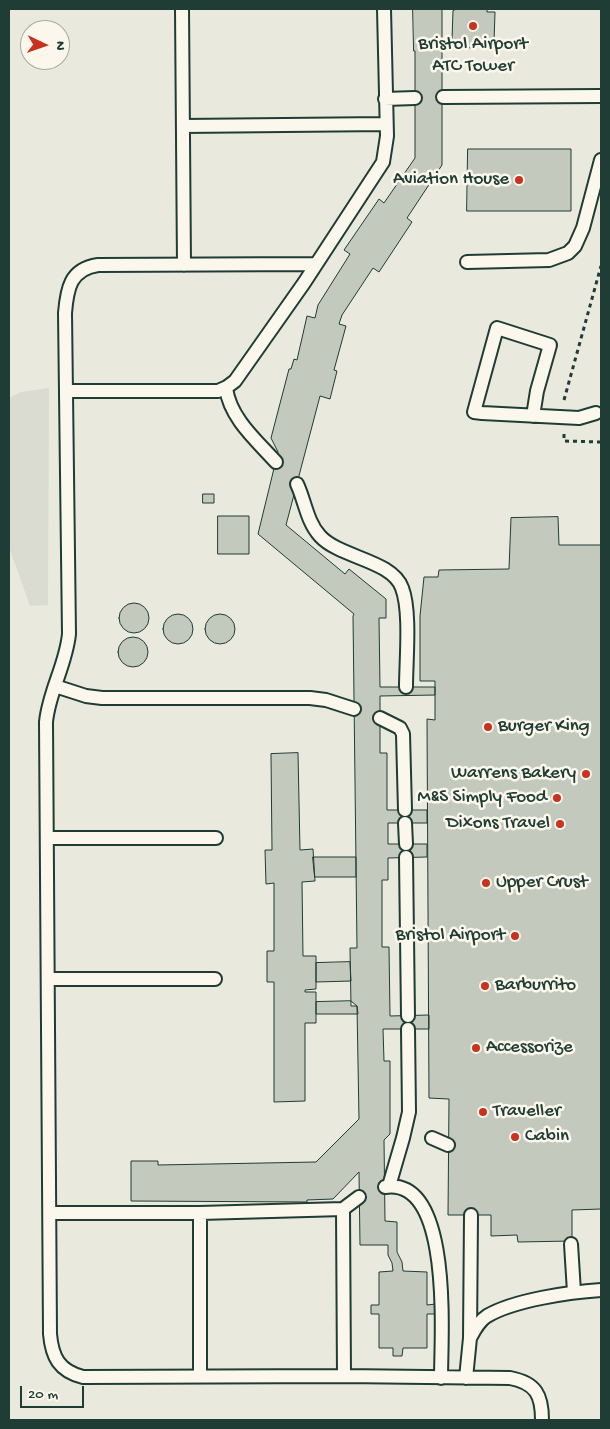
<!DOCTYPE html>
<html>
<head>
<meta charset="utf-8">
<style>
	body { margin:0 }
	#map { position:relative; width:610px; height:1429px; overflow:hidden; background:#fbf7ec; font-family:"Gochi Hand",sans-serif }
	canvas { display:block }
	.frame { position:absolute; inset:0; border:10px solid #1f3d34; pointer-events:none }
	.north { position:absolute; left:20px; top:20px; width:50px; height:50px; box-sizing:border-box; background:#fbf7ec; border:1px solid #a3ada2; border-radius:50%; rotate:93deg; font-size:14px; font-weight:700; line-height:20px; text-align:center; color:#1f3d34 }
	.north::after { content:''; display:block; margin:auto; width:18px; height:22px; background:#c8321e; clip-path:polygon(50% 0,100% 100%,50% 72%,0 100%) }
	.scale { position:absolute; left:20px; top:1386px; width:64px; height:22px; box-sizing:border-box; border:2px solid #1f3d34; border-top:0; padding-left:6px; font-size:15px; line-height:18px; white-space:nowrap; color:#1f3d34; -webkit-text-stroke:4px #fbf7ec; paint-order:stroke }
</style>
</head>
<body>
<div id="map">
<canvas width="610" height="1429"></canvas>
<div class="frame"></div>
<div class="north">N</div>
<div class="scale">20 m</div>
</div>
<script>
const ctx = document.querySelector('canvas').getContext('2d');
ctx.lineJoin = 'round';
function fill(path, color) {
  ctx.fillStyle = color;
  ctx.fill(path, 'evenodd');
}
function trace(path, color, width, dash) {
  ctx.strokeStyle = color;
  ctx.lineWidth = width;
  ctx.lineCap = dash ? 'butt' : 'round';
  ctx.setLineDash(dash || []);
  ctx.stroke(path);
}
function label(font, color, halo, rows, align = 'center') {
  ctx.font = font + ' "Gochi Hand",sans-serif';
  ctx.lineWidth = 5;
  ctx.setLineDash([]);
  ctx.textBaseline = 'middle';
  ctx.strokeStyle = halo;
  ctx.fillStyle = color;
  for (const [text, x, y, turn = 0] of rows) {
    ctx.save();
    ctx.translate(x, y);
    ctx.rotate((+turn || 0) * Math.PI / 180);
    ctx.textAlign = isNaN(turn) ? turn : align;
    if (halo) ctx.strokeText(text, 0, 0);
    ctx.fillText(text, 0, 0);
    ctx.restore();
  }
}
const built = new Path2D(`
	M9,9H601V1420H9ZM30,30H60V60H30Z`);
const green = new Path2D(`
	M49,388L48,605L30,606L9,547V398L21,392Z`);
const building = new Path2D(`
	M413,9H442V165L407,218L412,222L379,272L373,268L342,315L339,324L346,326L334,370L337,371L330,399L320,396L286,525L345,574L349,569L386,599V618H379L380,687H435V695L380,696V753H387V810H427V823H388V844H427V857L388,858V880H382V947H389L390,1016L429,1015V1029H383L384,1061H390V1134L384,1140L385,1221L397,1222V1252L402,1262L403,1271L427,1272V1305L436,1304L435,1314H427V1348H403L402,1356H393V1348H379V1314H371V1305H379V1272L393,1271L392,1263L388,1255V1245H360L359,1172L333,1199L307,1200V1202L131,1201V1161H158V1165L316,1162L359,1119L357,1006H351L350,948H357L353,616L354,614L258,534L278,452L271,438L289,369H291L294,359L297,360L307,316L315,318L318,305L350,254L344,250L379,199L384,203L415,158V51H414Z
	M457,9H487V12H495L494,42H486L487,44L470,48L452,40L453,11Z
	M468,149H571V211H467Z
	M203,494H214V503H203Z
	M218,516H249V554H218Z
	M558,517L559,545H601V1209L572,1210V1241L518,1242L517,1235L491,1236V1215H448L449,1099L429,1098L427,719L435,720V681H420V616L424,577H438L439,570L509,569L511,518Z
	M119 618a15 15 0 1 1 30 0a15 15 0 1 1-30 0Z
	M163 629a15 15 0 1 1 30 0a15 15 0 1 1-30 0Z
	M205 629a15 15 0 1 1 30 0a15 15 0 1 1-30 0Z
	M118 652a15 15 0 1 1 30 0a15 15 0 1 1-30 0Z
	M298,753L300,850L313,849L315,881L302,882L303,956H316V989L305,990V992H316V1023H305V1101L274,1102V982H267V951H274V883L266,884L265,850H272L271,754Z
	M313,857H356V877H315Z
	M350,962L351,981L316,982V963Z
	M351,1001L357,1006L358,1014H316V1002Z`);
const path = new Path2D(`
	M564,400L601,266
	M564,434V441L601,442`);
const service = new Path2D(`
	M182,9L184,265
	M443,97L601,96
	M385,99L415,98
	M183,126L386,124
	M467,262L549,260L568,253L575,246L583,228L601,160
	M316,264L98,265C70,269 67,289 65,313L69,634C66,665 49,691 46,722L50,1334C52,1357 59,1371 83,1377L344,1376
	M226,388C230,418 256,440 276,462
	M66,391H218L227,387L235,381L304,283L383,162L387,136L384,9
	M533,416L537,391L550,345L497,328L474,412L482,413L579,418L596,413
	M297,484C305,501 307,522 320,536C340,558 392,560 402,588C411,611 406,661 406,687
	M55,686L86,696L102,698H310L326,700L354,709
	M380,718L400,728L403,734L405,810
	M405,823L406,844
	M47,838H216
	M406,857L408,1016
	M48,979H215
	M432,1138L448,1145
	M389,1186L403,1138L409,1112L408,1029
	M385,1187C453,1176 441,1337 441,1378
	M343,1209L344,1376L510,1378C536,1383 542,1395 542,1420
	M50,1213H200L343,1209L359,1197
	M200,1213V1376
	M571,1244L574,1292
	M470,1338C475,1329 479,1321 487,1316C514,1300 570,1292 601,1290
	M466,1378L470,1338L471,1215`);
const markers = [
	[473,26,5,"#c8321e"],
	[519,180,5,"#c8321e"],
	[488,727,5,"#c8321e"],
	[586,774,5,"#c8321e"],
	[557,798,5,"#c8321e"],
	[560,824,5,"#c8321e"],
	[486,883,5,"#c8321e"],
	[515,936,5,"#c8321e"],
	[485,986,5,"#c8321e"],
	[476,1048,5,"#c8321e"],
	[483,1112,5,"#c8321e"],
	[515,1137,5,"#c8321e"]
];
const poiNames = [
	["Bristol Airport",473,45,"center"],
	["ATC Tower",473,67,"center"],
	["Aviation House",509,180,"right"],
	["Burger King",498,727],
	["Warrens Bakery",576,774,"right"],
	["M&S Simply Food",547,798,"right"],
	["Dixons Travel",550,824,"right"],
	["Upper Crust",496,883],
	["Bristol Airport",505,936,"right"],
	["Barburrito",495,986],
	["Accessorize",486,1048],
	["Traveller",493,1112],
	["Cabin",525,1137]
];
fill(built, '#eae9de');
fill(green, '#dbdcd1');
fill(building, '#c4c9be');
trace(building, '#1f3d34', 1);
trace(service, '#1f3d34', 16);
trace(path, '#1f3d34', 3, [4, 4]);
trace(service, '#fbf7ec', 12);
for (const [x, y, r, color] of markers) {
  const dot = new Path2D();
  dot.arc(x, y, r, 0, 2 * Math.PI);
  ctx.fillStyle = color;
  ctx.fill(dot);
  trace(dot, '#fbf7ec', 2);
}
label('19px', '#1f3d34', '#fbf7ec', poiNames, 'left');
</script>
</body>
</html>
